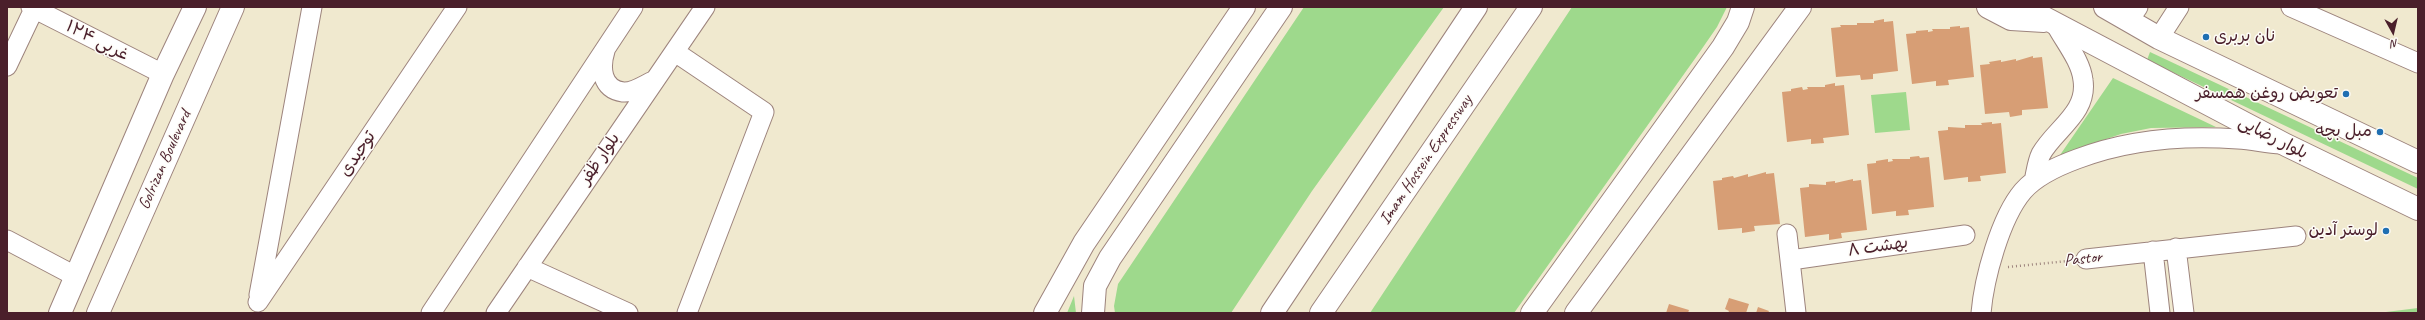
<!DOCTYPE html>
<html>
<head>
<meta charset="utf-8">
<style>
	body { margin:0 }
	#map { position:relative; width:2425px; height:320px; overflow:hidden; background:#f0e9cf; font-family:Caveat,sans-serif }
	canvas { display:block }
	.frame { position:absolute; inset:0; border:8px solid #4a1f2b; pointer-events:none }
	.north { position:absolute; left:2373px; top:12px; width:40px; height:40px; -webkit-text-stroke:3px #fdfcf7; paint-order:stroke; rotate:172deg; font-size:11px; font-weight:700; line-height:16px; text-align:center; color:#4a1f2b }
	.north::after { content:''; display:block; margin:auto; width:14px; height:18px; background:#4a1f2b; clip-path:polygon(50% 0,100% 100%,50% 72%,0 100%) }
</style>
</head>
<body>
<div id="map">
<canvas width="2425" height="320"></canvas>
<div class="frame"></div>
<div class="north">N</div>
</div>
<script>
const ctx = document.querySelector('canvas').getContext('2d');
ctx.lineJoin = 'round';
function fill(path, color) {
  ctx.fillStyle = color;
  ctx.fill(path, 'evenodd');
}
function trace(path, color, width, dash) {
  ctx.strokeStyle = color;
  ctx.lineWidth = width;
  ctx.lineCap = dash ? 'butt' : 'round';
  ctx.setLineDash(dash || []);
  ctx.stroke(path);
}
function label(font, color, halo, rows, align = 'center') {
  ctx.font = font + ' Caveat,"Playpen Sans Arabic",sans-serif';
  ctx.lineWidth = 3;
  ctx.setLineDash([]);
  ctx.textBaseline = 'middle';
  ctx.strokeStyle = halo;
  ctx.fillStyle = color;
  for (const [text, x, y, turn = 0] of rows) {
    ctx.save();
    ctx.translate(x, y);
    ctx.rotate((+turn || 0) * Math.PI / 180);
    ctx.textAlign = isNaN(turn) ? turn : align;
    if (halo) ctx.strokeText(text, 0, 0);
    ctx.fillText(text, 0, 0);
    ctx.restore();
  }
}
const green = new Path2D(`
	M1304,7H1444L1312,191L1231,313H1115L1114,306L1118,284Z
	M1572,7H1727L1717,27L1699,53L1514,313H1370Z
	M2150,52L2418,178V189L2147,60Z
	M2113,78L2216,127L2151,128L2121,134L2060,155Z
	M1906,92L1910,130L1875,133L1871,95Z
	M1074,296L1076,313H1067Z
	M2418,308V313H2378Z`);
const building = new Path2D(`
	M1884,19V22L1893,21L1898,71L1873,74V79L1861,80L1860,75L1836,77L1831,28L1841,27L1840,25H1857V23H1874V21Z
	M1960,26V28L1969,27L1974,77L1948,80L1949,85L1936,86V81L1912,84L1906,34L1916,33V31L1928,30V32L1933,31L1932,29H1950V27Z
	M2033,56V58L2042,57L2048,108L2022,110V115L2010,117L2009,112L1985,114L1980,65L1990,64L1989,62L2001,60V62L2016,59V61Z
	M1835,83V86L1844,85L1849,135L1823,138L1824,143L1811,144V139L1787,142L1782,92L1791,91V89L1802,87L1803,90L1808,89L1807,87H1825V85Z
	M1992,122V124L2001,123L2006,173L1980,176L1981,181L1968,182V177L1944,180L1938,131L1948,130V127L1965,128V125H1982L1981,123Z
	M1919,156L1920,158L1929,157L1934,207L1908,210L1909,215L1896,216V211L1872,214L1867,164L1876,163V161L1888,159V162L1893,161L1892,159H1910V157Z
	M1766,172V174L1774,173L1780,224L1754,226L1755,231L1742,233V228L1718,230L1713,181L1722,180V178L1733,176L1734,178L1748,174V177Z
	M1853,179V181L1861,180L1867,230L1841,233L1842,238L1829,240V234L1805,237L1800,188L1809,187V184L1826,185V182L1835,181V183Z
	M1729,298L1749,304L1746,313H1728L1729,311L1725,309Z
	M1669,304L1689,310L1688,313H1666Z
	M1758,307L1769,311L1768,313H1756Z`);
const path = new Path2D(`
	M2008,267L2068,261`);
const minor = new Path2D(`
	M31,7L163,74
	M2291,7L2418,63
	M2129,20L2138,7
	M2159,38L2179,7
	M605,51C600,67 601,89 623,92C633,93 644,85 653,81
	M675,52L764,112L687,313
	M7,66L34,9
	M2034,181C2036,173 2037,162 2041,154C2055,129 2088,113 2083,80C2081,61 2065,42 2056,25
	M1787,234L1796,313
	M7,240L77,277
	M2176,248L2184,313
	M2153,251L2160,313
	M2086,259L2296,236
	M1791,260L1965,235
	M527,267L628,313
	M259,295L312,7
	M258,302L457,7
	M431,313L633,7
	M496,313L705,7
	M1981,313C1984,279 2000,218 2023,191C2037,175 2058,166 2077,159C2129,139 2183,135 2238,139C2253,140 2266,143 2281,144`);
const major = new Path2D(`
	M1988,7L2011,19L2044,21
	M2024,7L2286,145L2418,209
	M2105,7L2159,38L2418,162
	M60,313L163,74L195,7
	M98,313L233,7
	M1045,313L1084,243L1244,7
	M1093,313L1095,286L1110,258L1281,7
	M1532,313L1723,47L1738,22L1743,7
	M1576,313L1800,7`);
const highway = new Path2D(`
	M1272,313L1476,7
	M1321,313L1531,7`);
const markers = [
	[2206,37,4,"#1f6fb2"],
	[2346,94,4,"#1f6fb2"],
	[2380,132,4,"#1f6fb2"],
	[2386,231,4,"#1f6fb2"]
];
const poiNames = [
	["نان بربری",2214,37,"left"],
	["تعویض روغن همسفر",2338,94],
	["مبل بچه",2372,132],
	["لوستر آدین",2378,231]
];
const streetNames = [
	["۱۲۴ غربی",97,41,27],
	["بلوار رضایی",2273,138,27],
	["توحیدی",358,154,-56],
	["بلوار ظفر",600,159,-56],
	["Golrizan Boulevard",165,160,-66],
	["Imam Hossein Expressway",1426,160,-56],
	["۸ بهشت",1878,247,-8],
	["Pastor",2083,259,-6]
];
fill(green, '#9ed98c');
fill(building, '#d79e75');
trace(minor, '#9d847d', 21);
trace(major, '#9d847d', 24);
trace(highway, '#9d847d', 24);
trace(path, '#9d847d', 2.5, [1, 3]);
trace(minor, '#fff', 19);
trace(major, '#fff', 22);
trace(highway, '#fff', 22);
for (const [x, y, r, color] of markers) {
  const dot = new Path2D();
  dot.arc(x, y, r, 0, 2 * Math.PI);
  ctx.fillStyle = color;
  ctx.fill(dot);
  trace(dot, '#fdfcf7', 1.5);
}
label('17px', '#4a1f2b', '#fdfcf7', poiNames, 'right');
label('17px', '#4a1f2b', '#fdfcf7', streetNames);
</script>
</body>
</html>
